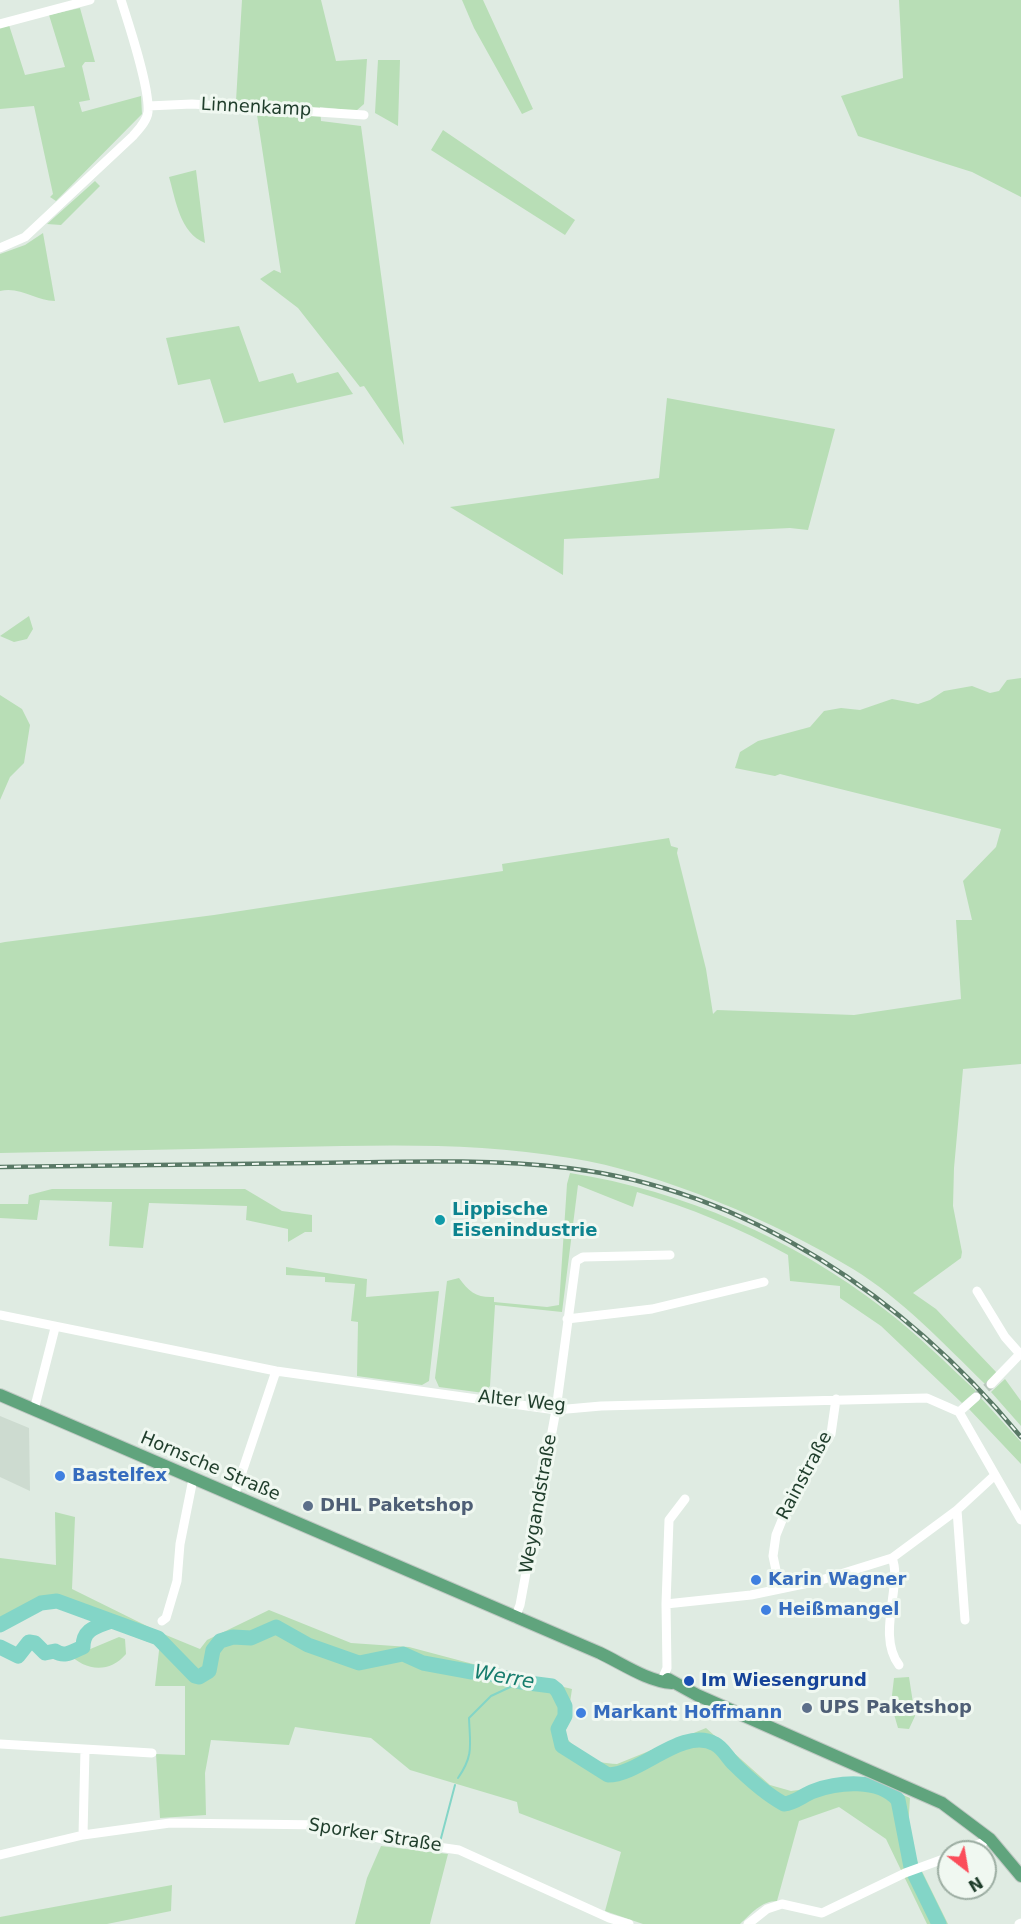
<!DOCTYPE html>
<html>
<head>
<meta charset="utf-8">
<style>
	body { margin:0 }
	#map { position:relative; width:1021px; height:1924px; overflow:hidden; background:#dfebe2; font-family:"DejaVu Sans",sans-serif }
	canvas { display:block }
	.north { position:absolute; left:937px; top:1840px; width:60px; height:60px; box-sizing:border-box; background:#f0f8f1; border:2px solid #9cada2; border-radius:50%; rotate:149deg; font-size:16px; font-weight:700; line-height:24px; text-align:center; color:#1f3d2b }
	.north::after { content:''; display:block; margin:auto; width:21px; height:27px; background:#fb4d5a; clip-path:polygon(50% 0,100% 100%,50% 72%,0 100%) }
</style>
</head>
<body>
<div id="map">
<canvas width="1021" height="1924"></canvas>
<div class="north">N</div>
</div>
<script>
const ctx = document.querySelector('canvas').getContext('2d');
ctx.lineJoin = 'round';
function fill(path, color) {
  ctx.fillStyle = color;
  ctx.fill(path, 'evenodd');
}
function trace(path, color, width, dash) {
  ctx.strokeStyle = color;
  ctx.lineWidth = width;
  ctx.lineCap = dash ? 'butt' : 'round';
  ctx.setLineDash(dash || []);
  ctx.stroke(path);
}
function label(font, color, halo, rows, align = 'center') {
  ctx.font = font + ' "DejaVu Sans",sans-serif';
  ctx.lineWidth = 6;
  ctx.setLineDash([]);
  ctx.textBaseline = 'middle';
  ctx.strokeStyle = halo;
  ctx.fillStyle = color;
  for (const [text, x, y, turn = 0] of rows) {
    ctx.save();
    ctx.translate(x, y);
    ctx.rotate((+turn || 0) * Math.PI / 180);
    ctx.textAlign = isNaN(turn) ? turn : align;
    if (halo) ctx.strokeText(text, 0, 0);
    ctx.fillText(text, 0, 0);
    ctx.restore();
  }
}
const built = new Path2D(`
	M0,1416L29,1428L30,1491L0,1477Z`);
const green = new Path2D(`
	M242,0H321L336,61L367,59L364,104L356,111L320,107L321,121L361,126L404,445L364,386L360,387L298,308L260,279L274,270L281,273L257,115L267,116L268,103L236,101Z
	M462,0H483L533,109L522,114L474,28Z
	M899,0H1021V197L972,172L858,136L841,96L903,78Z
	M80,8L95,62H85L82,66L90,100L79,102L82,112L141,96L142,114L56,201L50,197L53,194L34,106L0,109V27L9,25L25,75L65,67L49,15Z
	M378,60H400L398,126L375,113Z
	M443,130L575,220L565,235L431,150Z
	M196,170L205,243C180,233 176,201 169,177Z
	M95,181L100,186L61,225L47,224Z
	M43,233L55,301C36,301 20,286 0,291V254L25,245Z
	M239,326L259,382L293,373L297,383L338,372L353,394L224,423L210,379L178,385L166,338Z
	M667,398L835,429L808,530L790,528L564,539L563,575L450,507L659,478Z
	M29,616L33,629L27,639L14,642L0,636Z
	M1021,678V1064L963,1069L954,1168L953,1206L962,1252L961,1258L913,1293L936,1309L997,1373L985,1384C944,1344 902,1299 853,1269C776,1222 660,1172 570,1158C477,1142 384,1145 290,1147C194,1149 97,1151 0,1153V943L5,942L214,915L503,871L502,864L669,838L671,846L678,848L677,853L706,969L713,1014L717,1010L854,1015L961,999L956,920H972L963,881L996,847L1001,829L780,774L775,776L735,768L740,752L758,741L810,727L824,711L841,708L860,710L892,699L918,704L930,700L944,691L972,686L990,693L999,691L1007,680Z
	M0,695L22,709L30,725L24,763L10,777L0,800Z
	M570,1173C684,1191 792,1238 884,1309C917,1334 946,1363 976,1391L962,1403L881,1326L840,1298V1286L790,1281L788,1255C740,1228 690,1208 637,1192L633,1207L578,1185L562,1312L495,1305L490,1386L484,1393L439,1387L435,1378L447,1281L459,1278C469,1292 477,1298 494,1297V1302L547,1307L559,1305L567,1184Z
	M52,1189H245L282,1211L312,1215V1232H305L288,1242V1229L246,1220L247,1206L149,1203L143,1248L109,1246L112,1202L40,1200L37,1220L0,1218V1204H28L29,1195Z
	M286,1267L367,1279L366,1297L439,1291L429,1381L422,1385L357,1376L358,1322L351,1321L355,1284L325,1282V1277L286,1275Z
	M1005,1379L1021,1401V1426L991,1392Z
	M981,1398L1021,1442V1464L969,1409Z
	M55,1512L75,1517L72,1589L153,1629L148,1642L53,1605L28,1610L0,1623V1558L56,1565Z
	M269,1610L351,1643L409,1647L522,1677L520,1683L523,1677L572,1689L565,1736C580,1755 592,1763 617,1764L706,1728L770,1785L791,1791L869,1780L910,1798L908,1829L912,1851L948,1924H927L886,1839L839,1807L799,1821L777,1901C761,1901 751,1914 740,1924H643L605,1911L621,1852L519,1813L517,1802L410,1770L371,1738L295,1727L289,1745L211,1740L205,1773L206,1815L160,1818L156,1754L185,1755V1686H155L161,1633L200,1649L207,1640Z
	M119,1637L125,1639L126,1654C109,1674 85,1671 68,1653L83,1647L88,1650Z
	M909,1677L915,1716L909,1729L898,1728L891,1704L894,1678Z
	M381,1846L448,1854L430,1924H355L367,1878Z
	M172,1885L171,1911L107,1924H0V1917Z`);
const stream = new Path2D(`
	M458,1778C474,1755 470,1745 469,1718L491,1696L521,1682
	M440,1842L455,1785`);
const river = new Path2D(`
	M0,1625L41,1603L57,1601L158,1638L195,1676L199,1677L209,1671L213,1650L220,1641L233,1637L251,1638L276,1627L308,1645L359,1663L403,1654L423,1663L472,1672H484L521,1682L552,1686L557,1690L565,1706V1716L558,1729L562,1746L608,1775C640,1775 683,1726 715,1744C723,1748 727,1757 734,1764C748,1778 766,1794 784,1804C795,1803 803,1795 814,1791C838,1782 879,1778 898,1800L911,1867L939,1924
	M0,1647L18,1656L29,1642L35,1643L45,1653L55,1651C65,1658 73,1651 83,1647C83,1629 96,1627 111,1621`);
const minorTunnel = new Path2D(`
	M976,1397L991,1384`);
const minor = new Path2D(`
	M0,24L90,0
	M148,106L192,104L364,115
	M0,248L25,237L133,136C139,129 147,121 148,112C150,88 129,25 121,0
	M977,1291L1005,1337L1020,1354
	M0,1315L276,1371L556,1410L601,1406L927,1398L959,1412L1021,1520
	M567,1319L652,1309L764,1282
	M991,1384L1021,1353
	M34,1410L55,1328
	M959,1412L976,1397
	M234,1496L276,1371
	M957,1510L965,1620
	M892,1558C903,1584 876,1635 899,1665
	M780,1589L773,1556L776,1535L789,1503L831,1434L836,1399
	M666,1604L669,1520L685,1499
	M515,1618L520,1605L556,1410L576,1261L583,1257L670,1255
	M162,1621L166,1618L177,1581L180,1544L193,1479
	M661,1682L667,1668L666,1604L751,1595L818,1581L892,1558L957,1510L995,1475
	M0,1744L152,1753
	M83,1835L85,1750
	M961,1852L990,1839
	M0,1855L83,1835L170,1823L324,1825L382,1839L459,1850L609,1918L629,1924
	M748,1924L767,1909L782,1904L822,1913L905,1873L949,1857
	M1019,1924L1021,1923`);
const major = new Path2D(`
	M0,1395L600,1653C623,1664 647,1681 672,1683
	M668,1679L697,1695L942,1803L990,1839L1021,1876`);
const rail = new Path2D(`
	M0,1167C104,1165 208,1165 312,1163C397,1162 483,1158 568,1168C749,1190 907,1299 1021,1437`);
const markers = [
	[440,1220,6,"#0f9aa8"],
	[60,1476,6,"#3f7fe0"],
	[308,1506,6,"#5c6f8a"],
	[756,1580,6,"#3f7fe0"],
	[766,1610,6,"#3f7fe0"],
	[689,1681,6,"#1a4fb4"],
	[807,1708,6,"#5c6f8a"],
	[581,1713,6,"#3f7fe0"]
];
const streetNames = [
	["Linnenkamp",256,108,3],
	["Alter Weg",522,1402,6],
	["Hornsche Straße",210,1467,23],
	["Rainstraße",805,1476,-62],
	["Weygandstraße",539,1504,-80],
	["Sporker Straße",375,1836,9]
];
const cultureNames = [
	["Lippische",452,1210],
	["Eisenindustrie",452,1231]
];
const shopNames = [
	["Bastelfex",72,1476],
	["Karin Wagner",768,1580],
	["Heißmangel",778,1610],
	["Markant Hoffmann",593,1713]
];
const serviceNames = [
	["DHL Paketshop",320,1506],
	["UPS Paketshop",819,1708]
];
const transitNames = [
	["Im Wiesengrund",701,1681]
];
const waterNames = [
	["Werre",504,1678,10]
];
fill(built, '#cddbd0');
fill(green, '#b8deb6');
trace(stream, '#83d5c7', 2);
trace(river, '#83d5c7', 15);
trace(minorTunnel, '#b9c8bd', 9, [9, 4.5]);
trace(major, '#c0c9c4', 14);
trace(minor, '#fff', 9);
trace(major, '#60a47d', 12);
trace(rail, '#597966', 4.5);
trace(rail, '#f0f8f1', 2, [7]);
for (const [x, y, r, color] of markers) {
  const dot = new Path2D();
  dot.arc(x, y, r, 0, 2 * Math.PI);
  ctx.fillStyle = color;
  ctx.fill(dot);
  trace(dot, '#f0f8f1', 2);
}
label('18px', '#1f3d2b', '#f0f8f1', streetNames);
label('bold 18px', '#0d838f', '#f0f8f1', cultureNames, 'left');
label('bold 18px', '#366cbe', '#f0f8f1', shopNames, 'left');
label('bold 18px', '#4e5e75', '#f0f8f1', serviceNames, 'left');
label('bold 18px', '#164399', '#f0f8f1', transitNames, 'left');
label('italic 20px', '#157c6d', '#f0f8f1', waterNames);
</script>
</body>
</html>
